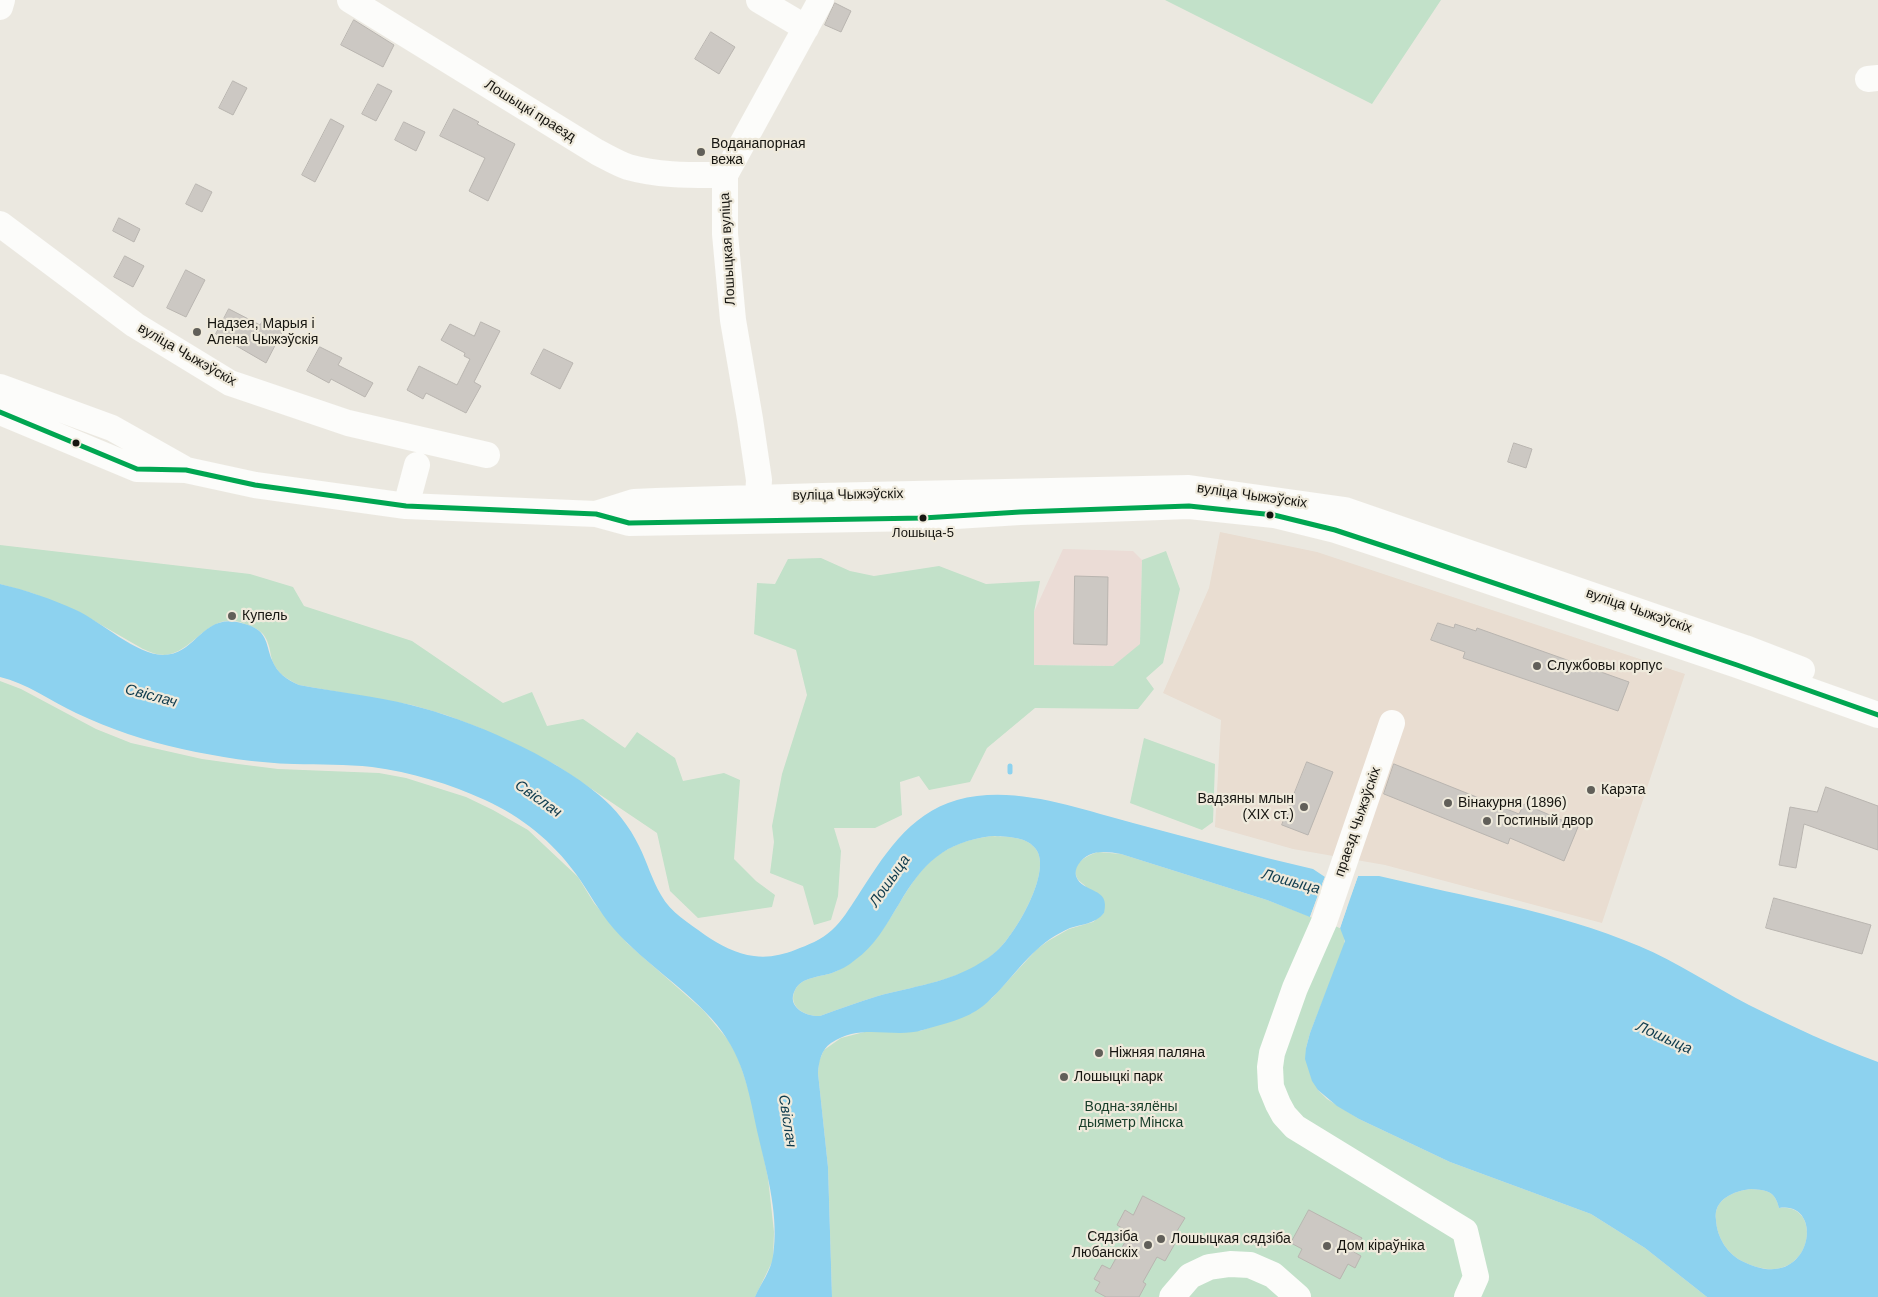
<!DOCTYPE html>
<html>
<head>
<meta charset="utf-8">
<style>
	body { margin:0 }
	canvas { display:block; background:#ebe8e0 }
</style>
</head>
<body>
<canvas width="1878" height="1297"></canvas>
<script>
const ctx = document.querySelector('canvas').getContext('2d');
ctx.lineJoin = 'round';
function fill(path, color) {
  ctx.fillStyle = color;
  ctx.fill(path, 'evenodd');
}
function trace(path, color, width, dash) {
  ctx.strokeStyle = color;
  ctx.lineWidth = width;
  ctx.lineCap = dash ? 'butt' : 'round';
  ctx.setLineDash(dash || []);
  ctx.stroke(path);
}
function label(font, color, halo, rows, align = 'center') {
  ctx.font = font + ' Arial,sans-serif';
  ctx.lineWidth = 4.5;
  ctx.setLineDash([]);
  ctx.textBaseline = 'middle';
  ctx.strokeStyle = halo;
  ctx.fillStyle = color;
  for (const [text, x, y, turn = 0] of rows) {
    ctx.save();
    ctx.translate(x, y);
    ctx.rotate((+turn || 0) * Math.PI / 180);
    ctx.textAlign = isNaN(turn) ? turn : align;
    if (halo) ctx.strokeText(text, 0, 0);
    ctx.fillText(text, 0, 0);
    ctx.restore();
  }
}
const commercial = new Path2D(`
	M1220,532L1317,552L1685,674L1602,923L1385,865L1293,849L1215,827L1221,720L1163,693L1209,588Z`);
const industrial = new Path2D(`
	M1063,549L1133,551L1142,560L1140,645L1113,666L1034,665V612Z`);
const green = new Path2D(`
	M1165,0H1441L1372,104Z
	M0,545L250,574L293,587L304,606L412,641L503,703L532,692L547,726L583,719L625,748L637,732L675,758L683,781L724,773L740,780L734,859L756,881L775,895L772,907L698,918L670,891L657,833L556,765L480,728L446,715L412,705L299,685C286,679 274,671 271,656C270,649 268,640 263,634C258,628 247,625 240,622C207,613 194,652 165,655C157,655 150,652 143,649L77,611L32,593L0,584Z
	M1166,551L1180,589L1163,663L1146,678L1154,689L1138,709L1035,708L987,748L970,782L929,790L919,776L900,782L902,815L875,828H834L841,851L838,896L831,920L814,925L803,886L770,873L774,842L772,826L782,774L807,695L796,650L754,634L757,583L775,584L788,559L821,558L850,571L874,576L939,566L986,584L1040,581L1034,612V665L1113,666L1140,644L1142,560Z
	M0,681L21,689L96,729L131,743L202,759L238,764L278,769L379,773L406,778L466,797L493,810L528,830L578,877L594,903L627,943L703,1010L729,1041L739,1060L752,1101L768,1178L774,1232L773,1260L755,1297H0Z
	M1144,738L1215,764L1213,822L1202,830L1130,803Z
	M992,836C1007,837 1025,836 1035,848C1052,867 1022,921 1008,938C1001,948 991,957 980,964C950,982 911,987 878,996C858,1002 839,1009 820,1016C806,1017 787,1007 795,990C801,977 820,977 832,973C840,970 847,965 854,960C912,914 902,847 992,836Z
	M1098,852L1121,854L1267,900L1340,928L1345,936L1344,947L1310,1033L1306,1048L1318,1090L1327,1099L1359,1119L1450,1162L1591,1214L1645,1248L1707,1297H832L828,1167L818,1073L819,1061L824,1050L841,1038L868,1031H920L972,1013L992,998L1037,949L1048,941L1069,929L1093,922L1104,913C1098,905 1093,894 1086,887C1083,883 1077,881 1076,875C1072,862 1089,855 1098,852Z
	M1751,1189C1767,1190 1775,1191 1779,1208C1827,1201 1812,1295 1744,1262C1728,1255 1717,1238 1716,1220C1713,1199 1734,1191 1751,1189Z`);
const water = new Path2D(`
	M0,584C26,590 52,599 76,610C100,621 137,655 163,655C200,654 202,606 251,626C268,633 266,646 272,660C277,673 287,680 299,685C336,692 374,696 411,705C469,719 553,756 599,795C615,808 630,827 639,846C647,862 652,880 661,895C671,913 689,923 705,935C720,945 736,954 754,956C768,958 782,955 795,950C808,945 821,940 832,930C842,921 849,909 857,897C883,857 908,814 957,800C1015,784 1078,809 1133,823C1193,839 1253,855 1313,869L1325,877L1322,884L1351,895L1358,876H1379C1466,897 1556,911 1639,946C1677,962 1713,986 1749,1005C1791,1026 1834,1046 1878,1062V1297H1707L1645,1248L1591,1214L1450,1162L1359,1119L1337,1106L1318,1090L1312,1081L1305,1059L1306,1048L1310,1033L1345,941L1340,928L1347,907L1318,895L1310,917L1267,900L1121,854C1105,851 1088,849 1078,865C1076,868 1075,872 1076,876C1082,894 1111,886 1104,913C1095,924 1082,924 1070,928C1063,931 1056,935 1050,939C1024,957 1007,986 983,1006C967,1019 943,1024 923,1030C892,1039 862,1022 831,1043C821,1050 819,1061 818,1073L828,1167L832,1297H755C761,1283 771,1271 773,1256C779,1218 768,1177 759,1139C749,1096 746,1061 717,1025C687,989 645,964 614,929C599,912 589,892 576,874C552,841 522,817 485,800C450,784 411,772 372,767C346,764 320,765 294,764C256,763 219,757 182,749C145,741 110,729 76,713C51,701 26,683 0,677ZM992,836C1007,837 1025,836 1035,848C1052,867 1022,921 1008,938C1001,948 991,957 980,963C950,982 911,987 878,996C858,1002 839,1009 820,1016C806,1017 786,1007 795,990C801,977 820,977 832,973C840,970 848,966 855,960C875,946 886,925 899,904C923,863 944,842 992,836ZM1751,1189C1767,1190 1775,1191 1779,1208C1827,1200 1812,1296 1744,1262C1728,1255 1717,1238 1716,1220C1713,1199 1734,1191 1751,1189Z`);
const pier = new Path2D(`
	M1326,874L1327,875L1325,883L1350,892L1356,875L1358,876L1340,928L1338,927L1344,909L1320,898L1313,918L1310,917Z`);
const stream = new Path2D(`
	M1010,772V766`);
const building = new Path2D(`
	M835,3L851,11L841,32L825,25Z
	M354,20L394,45L383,67L341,45Z
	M711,32L735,47L719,74L695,59Z
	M233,81L247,88L233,115L219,108Z
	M378,84L392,91L376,121L362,114Z
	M454,109L479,122L477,124L515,144L488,201L469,191L485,158L440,136Z
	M331,119L344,126L315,182L302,175Z
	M404,122L425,132L416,151L395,140Z
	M196,184L212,192L202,212L186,204Z
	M119,218L140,229L134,242L113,231Z
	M125,256L144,266L133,287L114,277Z
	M186,270L205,280L186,317L167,308Z
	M229,309L260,325L263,320L283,330L266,363L216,334Z
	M481,322L500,331L474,382L481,386L466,413L426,393L423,399L407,390L419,366L457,385L470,359L464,356L465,353L441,340L450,324L474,336Z
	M320,347L342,358L338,365L373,383L365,397L331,379L329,383L307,371Z
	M544,349L573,363L560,389L531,374Z
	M1514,443L1532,449L1526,468L1508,462Z
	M1075,576L1108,577L1107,645L1074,644Z
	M1438,623L1454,628L1455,624L1476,631L1477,628L1629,682L1618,711L1463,658L1465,652L1431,640Z
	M1307,762L1333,772L1308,835L1282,825Z
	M1394,764L1519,814L1524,804L1578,827L1564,861L1510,838L1508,844L1384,794Z
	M1826,787L1878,806V850L1804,824L1796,868L1779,865L1790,807L1817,812Z
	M1774,898L1871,925L1862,954L1766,928Z
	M1143,1196L1185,1218L1177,1231L1181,1233L1165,1261L1157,1257L1143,1282L1146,1284L1139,1297H1106L1095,1291L1100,1282L1094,1279L1102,1265L1110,1269L1130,1233L1117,1225L1125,1210L1133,1215Z
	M1309,1210L1362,1238L1354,1252L1361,1256L1355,1268L1348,1264L1340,1279L1298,1257L1302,1249L1291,1243Z`);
const minor = new Path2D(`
	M350,0L597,152C607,157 617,163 628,167C660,176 692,175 725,175
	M759,0L806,28
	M0,7L2,0
	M1868,79L1878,78
	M0,224L135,325L230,383L348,423L487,455
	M0,387L112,428L183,468
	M0,412L137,469L186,470L255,485L406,506L596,514L629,523L923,518L1020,512L1189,506L1274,515L1335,530L1405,553L1737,665L1878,715
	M406,506L417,465
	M596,514L634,502L656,501L822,496L1189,488L1345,510L1745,648L1802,670
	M757,514L759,480L750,419L733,320L725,234V175L821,0
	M1392,723L1324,922L1295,988L1272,1053L1270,1067L1271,1087L1278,1104L1284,1115L1295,1127L1465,1231L1476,1277L1467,1297
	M1172,1297L1190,1276L1209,1267L1230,1264L1250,1265L1273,1275L1298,1297`);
const bus1 = new Path2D(`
	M0,412L137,469L186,470L255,485L406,506L596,514L629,523L923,518L1020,512L1189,506L1274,515L1335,530L1405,553L1737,665L1878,715`);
const markers = [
	[701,152,5,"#615f59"],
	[197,332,5,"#615f59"],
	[76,443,4.5,"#161510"],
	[1270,515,4.5,"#161510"],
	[923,518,4.5,"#161510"],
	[232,616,5,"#615f59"],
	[1537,666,5,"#615f59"],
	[1591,790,5,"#615f59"],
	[1448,803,5,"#615f59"],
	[1304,807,5,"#615f59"],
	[1487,821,5,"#615f59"],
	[1099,1053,5,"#615f59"],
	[1064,1077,5,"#615f59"],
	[1161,1239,5,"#615f59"],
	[1148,1245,5,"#615f59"],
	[1327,1246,5,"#615f59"]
];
const busNames = [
	["Лошыца-5",923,533]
];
const streetNames = [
	["Лошыцкі праезд",530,111,32],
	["Лошыцкая вуліца",728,249,-93],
	["вуліца Чыжэўскіх",187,355,30],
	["вуліца Чыжэўскіх",848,495,-1],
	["вуліца Чыжэўскіх",1252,496,8],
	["вуліца Чыжэўскіх",1639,611,19],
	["праезд Чыжэўскіх",1358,822,-71]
];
const poiNames = [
	["Воданапорная",711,144],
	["вежа",711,160],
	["Надзея, Марыя і",207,324],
	["Алена Чыжэўскія",207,340],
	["Купель",242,616],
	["Службовы корпус",1547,666],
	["Карэта",1601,790],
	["Вадзяны млын",1294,799,"right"],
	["(XIX ст.)",1294,815,"right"],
	["Вінакурня (1896)",1458,803],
	["Гостиный двор",1497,821],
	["Ніжняя паляна",1109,1053],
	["Лошыцкі парк",1074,1077],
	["Сядзіба",1138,1237,"right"],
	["Любанскіх",1138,1253,"right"],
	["Лошыцкая сядзіба",1171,1239],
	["Дом кіраўніка",1337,1246]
];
const parkNames = [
	["Водна-зялёны",1131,1107],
	["дыяметр Мінска",1131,1123]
];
const waterNames = [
	["Свіслач",151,696,15],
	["Свіслач",538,799,35],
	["Лошыца",890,881,-55],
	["Лошыца",1291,882,15],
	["Лошыца",1664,1038,24],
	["Свіслач",787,1121,81]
];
fill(commercial, '#e9ddd1');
fill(industrial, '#ebdcd6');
fill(green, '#c2e1c9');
fill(water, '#8dd2ef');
fill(pier, '#ebe8e0');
trace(stream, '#8dd2ef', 5);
fill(building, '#ccc8c3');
trace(building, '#b9b5b0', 1);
trace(minor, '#fcfcfa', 26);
trace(bus1, '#00a651', 5);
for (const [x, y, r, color] of markers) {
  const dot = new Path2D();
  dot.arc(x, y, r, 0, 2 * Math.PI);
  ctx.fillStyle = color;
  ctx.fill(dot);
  trace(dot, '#efeadc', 2);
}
label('13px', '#161510', '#efeadc', busNames);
label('14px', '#161510', '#efeadc', streetNames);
label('14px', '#161510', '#efeadc', poiNames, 'left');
label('14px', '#183e2a', '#efeadc', parkNames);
label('italic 15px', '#0e3b4d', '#efeadc', waterNames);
</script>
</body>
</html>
